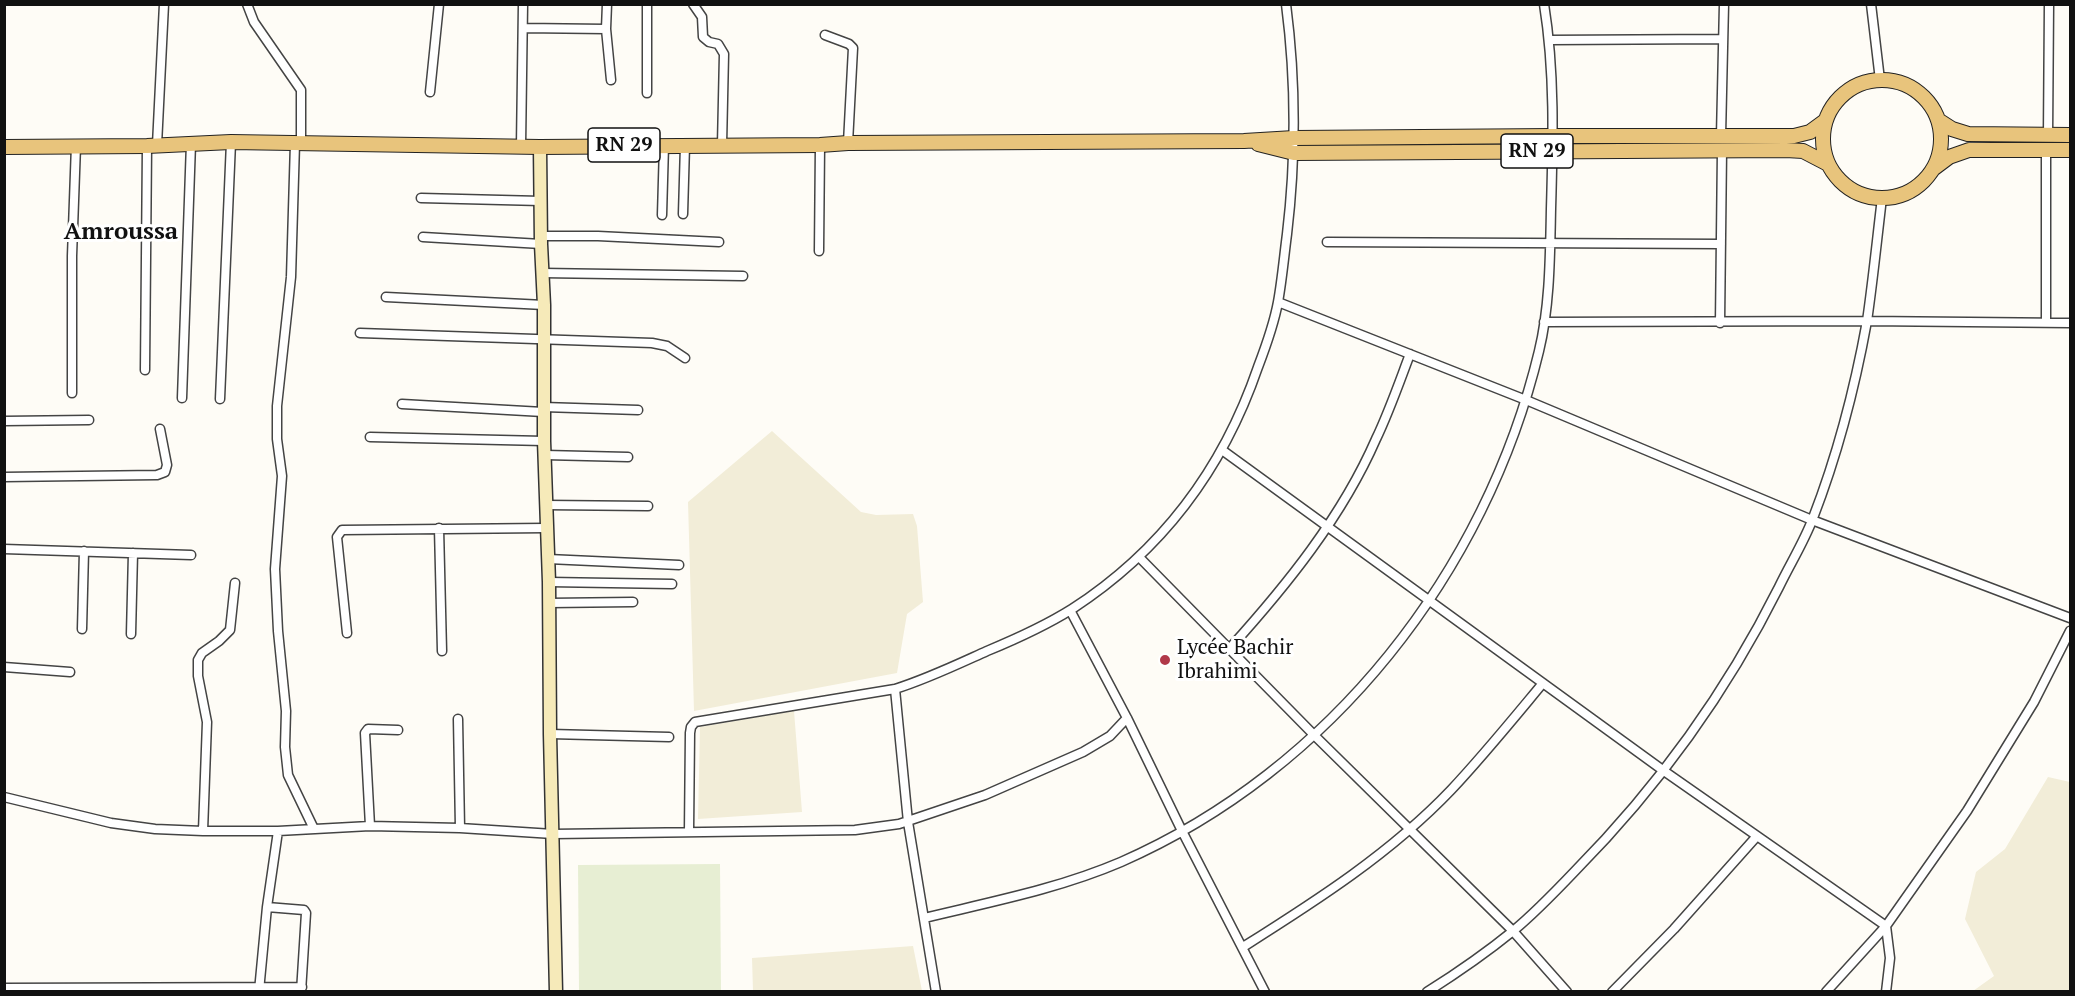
<!DOCTYPE html>
<html>
<head>
<meta charset="utf-8">
<style>
	body { margin:0 }
	#map { position:relative; width:2075px; height:996px; overflow:hidden; background:#fefcf6; font-family:"PT Serif",serif }
	canvas { display:block }
	.frame { position:absolute; inset:0; border:6px solid #111; pointer-events:none }
</style>
</head>
<body>
<div id="map">
<canvas width="2075" height="996"></canvas>
<div class="frame"></div>
</div>
<script>
const ctx = document.querySelector('canvas').getContext('2d');
ctx.lineJoin = 'round';
function fill(path, color) {
  ctx.fillStyle = color;
  ctx.fill(path, 'evenodd');
}
function trace(path, color, width, dash) {
  ctx.strokeStyle = color;
  ctx.lineWidth = width;
  ctx.lineCap = dash ? 'butt' : 'round';
  ctx.setLineDash(dash || []);
  ctx.stroke(path);
}
function label(font, color, halo, rows, align = 'center') {
  ctx.font = font + ' "PT Serif",serif';
  ctx.lineWidth = 6;
  ctx.setLineDash([]);
  ctx.textBaseline = 'middle';
  ctx.strokeStyle = halo;
  ctx.fillStyle = color;
  for (const [text, x, y, turn = 0] of rows) {
    ctx.save();
    ctx.translate(x, y);
    ctx.rotate((+turn || 0) * Math.PI / 180);
    ctx.textAlign = isNaN(turn) ? turn : align;
    if (halo) ctx.strokeText(text, 0, 0);
    ctx.fillText(text, 0, 0);
    ctx.restore();
  }
}
const farmland = new Path2D(`
	M772,431L861,512L876,515L913,514L917,526L923,602L907,614L897,673L694,711L688,502Z
	M794,711L802,812L698,819L700,727Z
	M2048,777L2070,782V991H1973L1994,976L1965,919L1976,872L2005,849Z
	M913,946L922,991H753L752,958Z`);
const pitch = new Path2D(`
	M720,864L721,991H579L578,865Z`);
const street = new Path2D(`
	M247,4L254,22L301,90V142
	M607,4L606,29L611,80
	M647,4V93
	M693,4L702,17L703,37L709,42L718,44L724,54L722,145
	M1871,4L1880,80
	M523,28L606,29
	M825,35L849,44L853,48L848,143
	M1549,40L1723,39
	M430,92L439,4
	M1721,136L1724,4
	M2048,136L2049,4
	M295,143L291,277L277,406V439L282,476L275,569L278,631L286,711L285,747L288,775L314,829
	M157,145L164,4
	M521,146L523,4
	M2046,150V322
	M421,198L541,201
	M683,214L685,145
	M662,215L664,145
	M541,236H598L719,242
	M423,237L541,244
	M1327,242L1721,244
	M819,251L820,145
	M542,273L743,276
	M386,297L544,305
	M1278,302L1526,400L1812,520L2070,618
	M1544,322L1867,321L2070,323
	M1720,323L1722,150
	M360,333L652,343L667,346L685,358
	M145,370L147,146
	M72,393V256L76,145
	M182,398L191,143
	M220,399L231,142
	M402,404L543,412
	M543,407L638,410
	M4,421L89,420
	M370,437L544,441
	M1222,450L1664,771L1886,926L1890,958L1886,992
	M545,455L628,457
	M4,477L157,475L165,472L167,465L160,429
	M545,505L648,506
	M439,528L442,651
	M4,549L191,555
	M1139,557L1315,736L1513,931L1567,992
	M548,559L679,565
	M549,582L672,584
	M549,603L633,602
	M1070,610L1127,718L1182,831L1265,992
	M82,629L84,551
	M347,633L337,537L342,530L546,528
	M131,634L133,553
	M1230,648C1286,586 1342,517 1376,439C1389,412 1399,383 1410,354
	M4,667L70,672
	M895,689L908,822L936,992
	M458,719L460,828
	M550,734L669,737
	M4,797L111,823L155,829L203,831H278L370,826L460,828L553,834L855,830L899,824L985,795L1083,752L1110,736L1127,718
	M370,826L365,733L368,729L398,730
	M203,831L207,722L198,676V660L202,653L219,641L230,630L235,583
	M689,831L690,733L691,727L695,722L895,689C927,679 956,665 987,651C1016,639 1045,626 1072,609C1163,550 1223,469 1258,367C1266,346 1274,324 1278,302C1282,280 1284,257 1287,234C1296,158 1296,81 1286,4
	M267,907L304,910L306,913L301,992
	M924,918C990,902 1058,889 1121,862C1331,770 1486,572 1539,351C1550,306 1550,256 1551,209C1553,141 1555,72 1544,4
	M1243,947C1316,901 1391,853 1451,790C1483,756 1513,719 1543,683
	M4,988L302,987
	M259,991L267,907L278,831
	M1427,992C1457,973 1486,953 1513,931C1535,913 1555,892 1575,871C1658,787 1726,693 1779,587C1790,564 1804,542 1813,518C1837,456 1855,387 1867,321C1873,280 1877,239 1882,198
	M1612,992L1674,929L1757,836
	M1826,992L1886,926L1967,811L2034,702L2070,631`);
const secondary = new Path2D(`
	M540,147L541,244L544,305V441L549,582L550,734L556,992`);
const primary = new Path2D(`
	M1823 139a59 59 0 1 1 118 0a59 59 0 1 1-118 0Z
	M1938,120L1952,129L1968,134L2070,135
	M1258,144L1294,153L1786,150L1803,151L1828,164
	M4,147L147,146L231,142L540,147L820,145L848,143L1244,141L1294,138L1552,136H1794L1810,132L1825,121
	M1933,169L1949,157L1969,150H2070`);
const markers = [
	[1165,660,6,"#b13949"]
];
const shields = [
	[624,145,72],
	[1537,151,72]
];
const shieldNames = [
	["RN 29",624,145],
	["RN 29",1537,151]
];
const poiNames = [
	["Lycée Bachir",1177,648],
	["Ibrahimi",1177,672]
];
const quarterNames = [
	["Amroussa",121,232]
];
fill(farmland, '#f2edd8');
fill(pitch, '#e7eed3');
trace(street, '#444', 11);
trace(secondary, '#333', 15);
trace(primary, '#222', 16);
trace(street, '#fff', 8);
trace(secondary, '#f6eab9', 12);
trace(primary, '#e8c47c', 14);
for (const [x, y, r, color] of markers) {
  const dot = new Path2D();
  dot.arc(x, y, r, 0, 2 * Math.PI);
  ctx.fillStyle = color;
  ctx.fill(dot);
  trace(dot, '#fff', 2);
}
for (const [x, y, w] of shields) {
  const box = new Path2D();
  box.roundRect(x - w / 2, y - 17, w, 34, 4.5);
  ctx.fillStyle = '#fff';
  ctx.fill(box);
  trace(box, '#111', 1.5);
}
label('bold 20px', '#111', null, shieldNames);
label('21px', '#111', '#fff', poiNames, 'left');
label('bold 24px', '#111', '#fff', quarterNames);
</script>
</body>
</html>
